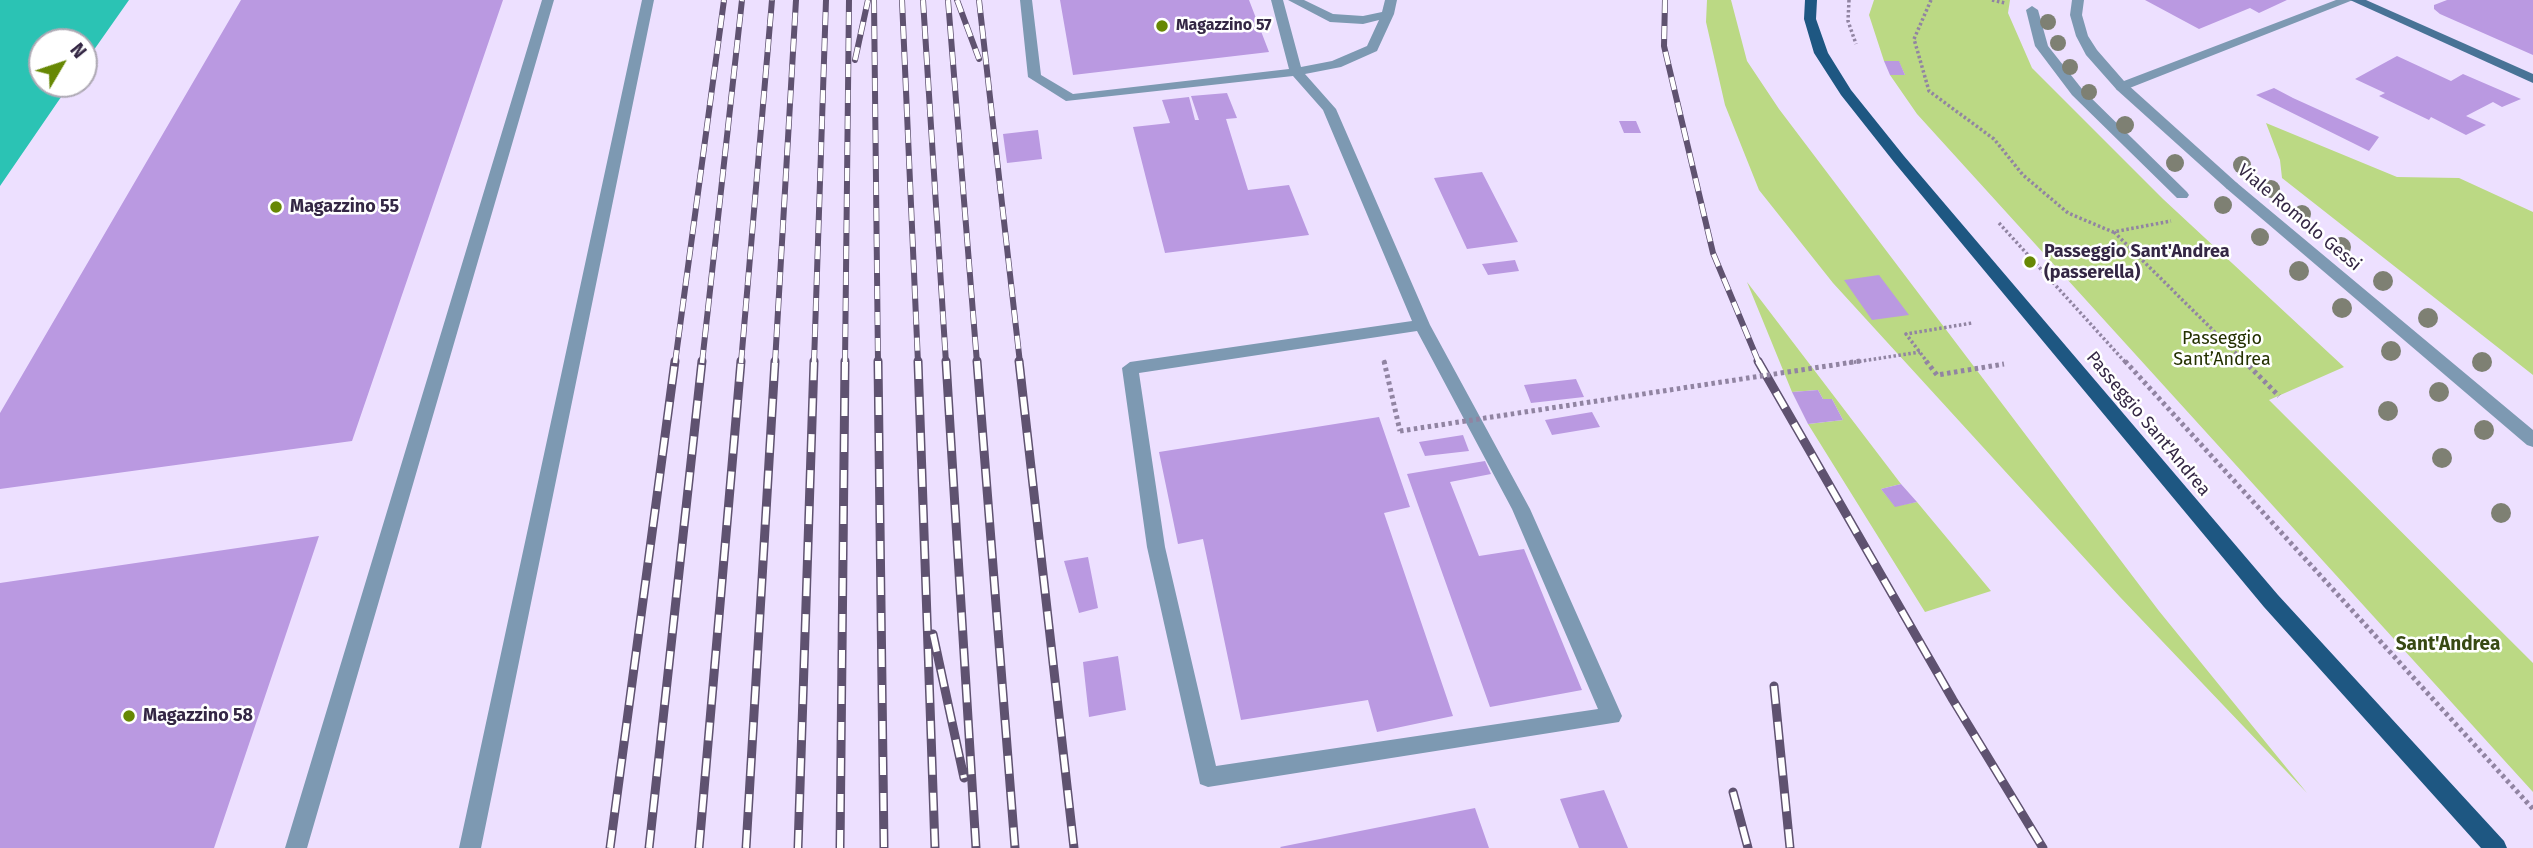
<!DOCTYPE html>
<html>
<head>
<meta charset="utf-8">
<style>
	body { margin:0 }
	#map { position:relative; width:2533px; height:848px; overflow:hidden; background:#ede0ff; font-family:"Fira Sans",sans-serif }
	canvas { display:block }
	.north { position:absolute; left:28px; top:28px; width:70px; height:70px; box-sizing:border-box; background:#fff; border:2px solid #aea9b4; border-radius:50%; rotate:51deg; font-size:19px; font-weight:700; line-height:28px; text-align:center; color:#342744 }
	.north::after { content:''; display:block; margin:auto; width:24px; height:32px; background:#678804; clip-path:polygon(50% 0,100% 100%,50% 72%,0 100%) }
</style>
</head>
<body>
<div id="map">
<canvas width="2533" height="848"></canvas>
<div class="north">N</div>
</div>
<script>
const ctx = document.querySelector('canvas').getContext('2d');
ctx.lineJoin = 'round';
function paint(path, color) {
  ctx.fillStyle = color;
  ctx.fill(path, 'evenodd');
}
function poly(rows) {
  const path = new Path2D();
  for (const r of rows) {
    path.moveTo(r[0], r[1]);
    for (let i = 2; i < r.length; i += 2) path.lineTo(r[i], r[i + 1]);
  }
  return path;
}
function strokePath(path, color, width, dash) {
  ctx.strokeStyle = color;
  ctx.lineWidth = width;
  ctx.lineCap = dash ? 'butt' : 'round';
  ctx.setLineDash(dash || []);
  ctx.stroke(path);
}
function write(font, color, halo, rows, align = 'center') {
  ctx.font = font + ' "Fira Sans",sans-serif';
  ctx.lineWidth = 5;
  ctx.setLineDash([]);
  ctx.textBaseline = 'middle';
  ctx.strokeStyle = halo;
  ctx.fillStyle = color;
  for (const [text, x, y, turn = 0] of rows) {
    ctx.save();
    ctx.translate(x, y);
    ctx.rotate((+turn || 0) * Math.PI / 180);
    ctx.textAlign = isNaN(turn) ? turn : align;
    if (halo) ctx.strokeText(text, 0, 0);
    ctx.fillText(text, 0, 0);
    ctx.restore();
  }
}
const green = poly([
	[1707,0,1731,0,1747,61,1779,109,2159,611,2307,793,2120,597,1833,283,1759,190,1725,105,1706,22],
	[1874,0,2010,0,2008,13,2032,68,2163,199,2344,367,2269,400,2533,663,2533,792,1917,114,1890,75,1905,75,1899,62,1884,61,1869,15],
	[2266,123,2397,177,2459,178,2533,212,2533,375,2282,178,2280,160],
	[1747,282,1901,484,1881,489,1895,506,1917,502,1991,591,1925,612,1808,424,1843,420,1832,399,1823,399,1818,390,1792,392]
]);
const water = poly([
	[0,0,129,0,84,64,84,42,42,42,42,84,70,84,0,186]
]);
const building = poly([
	[241,0,503,0,352,441,0,489,0,413],
	[1060,0,1249,0,1269,52,1073,75],
	[2145,0,2287,0,2259,13,2250,8,2199,29],
	[2447,0,2533,0,2533,55,2440,14,2434,9,2434,5],
	[2397,56,2451,81,2463,74,2521,99,2502,107,2493,102,2466,116,2486,125,2466,135,2431,117,2429,120,2379,96,2385,93,2355,79],
	[1884,61,1899,61,1905,75,1890,75],
	[2274,88,2293,98,2379,137,2369,151,2256,95],
	[1227,93,1237,118,1226,119,1248,190,1289,185,1309,235,1165,253,1133,127,1170,123,1162,100,1189,97,1195,120,1199,120,1191,96],
	[1619,121,1636,121,1641,133,1624,133],
	[1038,130,1042,159,1007,163,1003,134],
	[1482,172,1518,242,1467,249,1434,178],
	[1515,260,1519,271,1488,275,1482,264],
	[1879,275,1909,315,1872,320,1844,280],
	[1576,379,1584,397,1531,403,1524,385],
	[1818,390,1823,399,1832,399,1843,420,1808,424,1792,392],
	[1592,412,1600,427,1552,435,1545,420],
	[1379,417,1410,507,1384,513,1453,716,1377,732,1368,700,1241,720,1203,539,1178,544,1159,452],
	[1463,435,1469,451,1425,456,1419,442],
	[1485,461,1491,474,1450,482,1479,556,1524,549,1582,690,1490,707,1407,474],
	[1901,484,1917,502,1895,507,1881,489],
	[319,536,214,848,0,848,0,583],
	[1088,557,1098,608,1079,613,1064,561],
	[1118,656,1126,710,1089,717,1083,662],
	[1604,790,1628,848,1579,848,1560,799],
	[1475,808,1489,848,1281,848,1280,847]
]);
const pathFar1 = poly([
	[1849,0,1848,21,1856,44],
	[1931,0,1914,39,1929,91,1994,139,2023,175,2068,213,2113,232,2171,221],
	[1992,0,2005,3],
	[1999,223,2126,363],
	[2114,232,2246,363],
	[1384,360,1385,363],
	[1928,363,1906,334,1972,323]
]);
const path = poly([
	[1384,361,1400,431],
	[1926,361,1937,375,2004,364],
	[2125,361,2533,809],
	[2244,361,2279,396]
]);
const service = poly([
	[2122,83,2127,84,2237,183,2239,186,2237,189,2227,189,2117,90,2115,87,2122,83]
]);
const pedestrian = poly([
	[2032,6,2038,10,2048,46,2082,89,2187,192,2189,195,2187,198,2177,198,2072,95,2035,46,2026,10,2032,6],
	[2232,181,2237,183,2533,430,2533,447,2527,445,2227,189,2225,186,2227,183,2232,181]
]);
const minor = poly([
	[542,0,554,0,307,848,285,848,542,0],
	[642,0,654,0,481,848,459,848,642,0],
	[1020,0,1032,0,1041,75,1073,94,1289,69,1271,0,1283,0,1301,67,1332,61,1367,46,1379,20,1363,24,1330,22,1288,0,1304,0,1333,14,1363,16,1382,12,1385,0,1397,0,1394,14,1377,51,1341,67,1305,74,1336,109,1430,325,1530,509,1622,716,1619,722,1208,787,1200,784,1147,547,1122,368,1130,362,1412,321,1323,110,1293,76,1066,101,1028,77,1020,0],
	[1417,331,1512,509,1598,709,1216,766,1165,547,1139,373,1417,331],
	[2072,0,2084,0,2082,15,2088,36,2097,50,2124,81,2336,0,2353,0,2122,91,2117,90,2086,55,2076,36,2070,15,2072,0]
]);
const secondary = poly([
	[2350,0,2366,0,2533,74,2533,83,2350,0]
]);
const primary = poly([
	[1805,0,1817,0,1816,19,1828,53,1851,90,1904,156,2278,595,2504,841,2507,848,2481,848,2264,607,1894,162,1841,95,1814,53,1804,19,1805,0]
]);
const railFar1 = poly([
	[874,0,878,363],
	[902,0,918,363],
	[923,0,946,363],
	[948,0,977,363],
	[957,0,979,59],
	[979,0,1020,363],
	[1665,0,1664,46,1713,253,1759,363],
	[855,60,868,0],
	[675,363,724,0],
	[702,363,742,0],
	[741,363,772,0],
	[775,363,796,0],
	[814,363,826,0],
	[845,363,849,0]
]);
const rail = poly([
	[878,361,884,848],
	[918,361,935,848],
	[946,361,976,848],
	[977,361,1015,848],
	[1019,361,1074,848],
	[1758,361,1953,700,2043,848],
	[933,634,964,778],
	[1774,686,1790,848],
	[1733,792,1748,848],
	[610,848,675,361],
	[649,848,702,361],
	[699,848,741,361],
	[746,848,775,361],
	[798,848,814,361],
	[840,848,845,361]
]);
const pathBridgeFar1 = poly([
	[1849,363,1920,352]
]);
const pathBridge = poly([
	[1400,431,1860,361]
]);
const trees = [
	[2048,22,8],
	[2058,43,8],
	[2070,67,8],
	[2089,92,8],
	[2125,125,9],
	[2175,163,9],
	[2242,165,9],
	[2271,189,9],
	[2223,205,9],
	[2302,214,9],
	[2260,237,9],
	[2341,247,10],
	[2299,271,10],
	[2383,281,10],
	[2342,308,10],
	[2428,318,10],
	[2391,351,10],
	[2482,362,10],
	[2439,392,10],
	[2388,411,10],
	[2484,430,10],
	[2442,458,10],
	[2501,513,10]
];
const markers = [
	[1162,26,7,"#678804"],
	[276,207,7,"#678804"],
	[2030,262,7,"#678804"],
	[129,716,7,"#678804"]
];
const farPoinames = [
	["Magazzino 57",1176,26]
];
const poiNames = [
	["Magazzino 55",290,207],
	["Passeggio Sant'Andrea",2044,252],
	["(passerella)",2044,273],
	["Magazzino 58",143,716]
];
const streetNames = [
	["Viale Romolo Gessi",2299,218,40],
	["Passeggio Sant'Andrea",2148,424,50]
];
const parkNames = [
	["Passeggio",2222,339],
	["Sant’Andrea",2222,360]
];
const neighbourhoodNames = [
	["Sant'Andrea",2448,645]
];
paint(green, '#bbd984');
paint(water, '#2bc3b4');
paint(building, '#ba99e1');
strokePath(pathFar1, '#9184a2', 3.5, [2.5, 2.5]);
strokePath(path, '#9184a2', 5, [3.5, 3.5]);
paint(service, '#7d99b2');
paint(pedestrian, '#7d99b2');
paint(minor, '#7d99b2');
paint(secondary, '#487396');
paint(primary, '#1e5782');
strokePath(railFar1, '#5f5270', 6);
strokePath(rail, '#5f5270', 9);
strokePath(railFar1, '#fff', 4.5, [13]);
strokePath(rail, '#fff', 6, [18]);
strokePath(pathBridgeFar1, '#9184a2', 3.5, [2.5, 2.5]);
strokePath(pathBridge, '#9184a2', 5, [3.5, 3.5]);
ctx.fillStyle = '#7e8073';
for (const [x, y, r] of trees) {
  ctx.beginPath();
  ctx.arc(x, y, r, 0, 2 * Math.PI);
  ctx.fill();
}
for (const [x, y, r, color] of markers) {
  const dot = new Path2D();
  dot.arc(x, y, r, 0, 2 * Math.PI);
  ctx.fillStyle = color;
  ctx.fill(dot);
  strokePath(dot, '#fff', 2.5);
}
write('bold 16px', '#342744', '#fff', farPoinames, 'left');
write('bold 18px', '#342744', '#fff', poiNames, 'left');
write('18px', '#342744', '#fff', streetNames);
write('18px', '#243100', '#fff', parkNames);
write('bold 19px', '#384913', '#fff', neighbourhoodNames);
</script>
</body>
</html>
